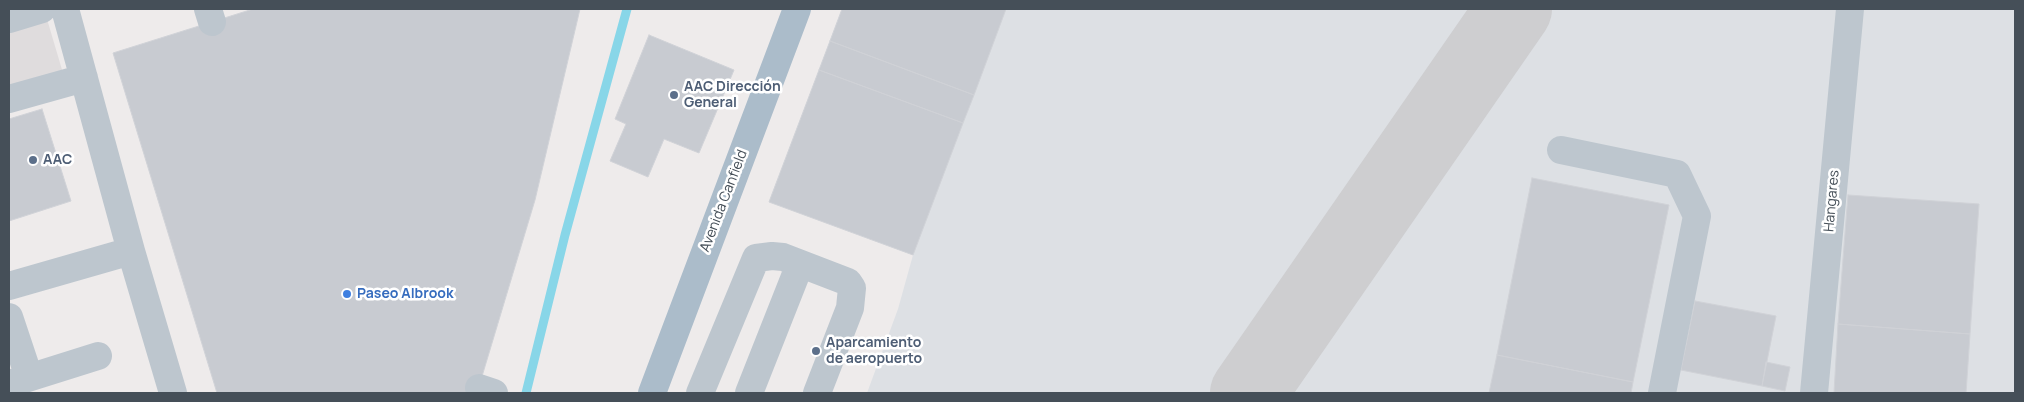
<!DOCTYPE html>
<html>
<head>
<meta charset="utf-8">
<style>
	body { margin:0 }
	#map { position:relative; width:2024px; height:402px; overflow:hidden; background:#eeebeb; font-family:Manrope,sans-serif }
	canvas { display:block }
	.frame { position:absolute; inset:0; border:10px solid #454f58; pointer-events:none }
</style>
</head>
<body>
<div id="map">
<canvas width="2024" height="402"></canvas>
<div class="frame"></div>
</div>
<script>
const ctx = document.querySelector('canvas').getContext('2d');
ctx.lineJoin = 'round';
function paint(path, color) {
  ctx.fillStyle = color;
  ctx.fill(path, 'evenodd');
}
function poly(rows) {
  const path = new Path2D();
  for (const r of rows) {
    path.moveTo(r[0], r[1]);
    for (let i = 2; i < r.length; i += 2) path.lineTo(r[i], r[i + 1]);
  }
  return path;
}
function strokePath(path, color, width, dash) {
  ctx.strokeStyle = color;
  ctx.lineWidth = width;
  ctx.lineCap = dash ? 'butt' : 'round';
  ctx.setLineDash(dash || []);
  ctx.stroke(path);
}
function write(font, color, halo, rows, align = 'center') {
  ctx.font = font + ' Manrope,sans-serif';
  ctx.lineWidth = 5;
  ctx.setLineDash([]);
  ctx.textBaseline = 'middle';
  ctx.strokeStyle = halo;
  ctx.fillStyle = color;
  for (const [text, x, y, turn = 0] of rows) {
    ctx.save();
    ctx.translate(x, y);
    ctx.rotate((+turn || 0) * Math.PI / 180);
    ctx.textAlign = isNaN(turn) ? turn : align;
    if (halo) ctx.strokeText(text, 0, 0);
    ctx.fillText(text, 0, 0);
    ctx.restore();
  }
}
const education = poly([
	[9,9,44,9,68,90,9,107]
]);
const airport = poly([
	[842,9,2015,9,2015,393,867,393,898,309,913,255,769,202]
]);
const stream = poly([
	[526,393,565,235,627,9]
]);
const taxiway = poly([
	[1248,393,1514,9]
]);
const building = poly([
	[253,9,580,9,535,200,477,393,217,393,113,53,253,9],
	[842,9,1006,9,974,95,830,41,842,9],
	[649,35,734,70,699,153,664,139,648,177,610,161,626,124,615,119,649,35],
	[830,41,974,95,963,123,819,70,830,41],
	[819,70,963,123,913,255,769,202,819,70],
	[42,109,71,201,9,221,9,119,42,109],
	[1532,178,1669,205,1633,382,1497,355,1532,178],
	[1848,195,1979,204,1970,334,1838,324,1848,195],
	[1695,301,1776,316,1762,386,1681,370,1695,301],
	[1838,324,1970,334,1966,393,1834,393,1838,324],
	[1497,355,1633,382,1631,393,1489,393,1497,355],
	[1766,362,1790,367,1785,391,1762,386,1766,362]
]);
const minor = poly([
	[208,9,212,22],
	[9,19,42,9],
	[9,99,84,78],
	[1561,150,1677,174,1697,216,1662,393],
	[131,251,173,393],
	[9,286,131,251,65,9],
	[9,317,29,377],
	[9,384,98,356],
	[479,388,494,393],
	[700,393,756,258,772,256,783,257,848,282,852,288,850,308,817,393],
	[749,393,800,264],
	[1814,393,1850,9]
]);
const major = poly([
	[652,393,797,9]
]);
const markers = [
	[674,95,5,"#5c6f8a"],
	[33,160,5,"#5c6f8a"],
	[347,294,5,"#3f7fe0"],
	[816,351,5,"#5c6f8a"]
];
const serviceNames = [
	["AAC Dirección",684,87],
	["General",684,103],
	["AAC",43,160],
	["Aparcamiento",826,343],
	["de aeropuerto",826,359]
];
const streetNames = [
	["Avenida Canfield",724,201,-69],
	["Hangares",1832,201,-85]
];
const shopNames = [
	["Paseo Albrook",357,294]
];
paint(education, '#dfdcdd');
paint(airport, '#dde0e4');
strokePath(stream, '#88d6e8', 9);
strokePath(taxiway, '#ceced0', 76);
paint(building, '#c8cbd1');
strokePath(building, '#d0d2d7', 1);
strokePath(minor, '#bdc6ce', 28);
strokePath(major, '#abbcca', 28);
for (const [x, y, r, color] of markers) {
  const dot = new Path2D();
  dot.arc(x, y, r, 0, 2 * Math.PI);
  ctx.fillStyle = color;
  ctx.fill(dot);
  strokePath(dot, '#fff', 2);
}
write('bold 14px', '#4e5e75', '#fff', serviceNames, 'left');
write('14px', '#454f58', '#fff', streetNames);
write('bold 14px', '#366cbe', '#fff', shopNames, 'left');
</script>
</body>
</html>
